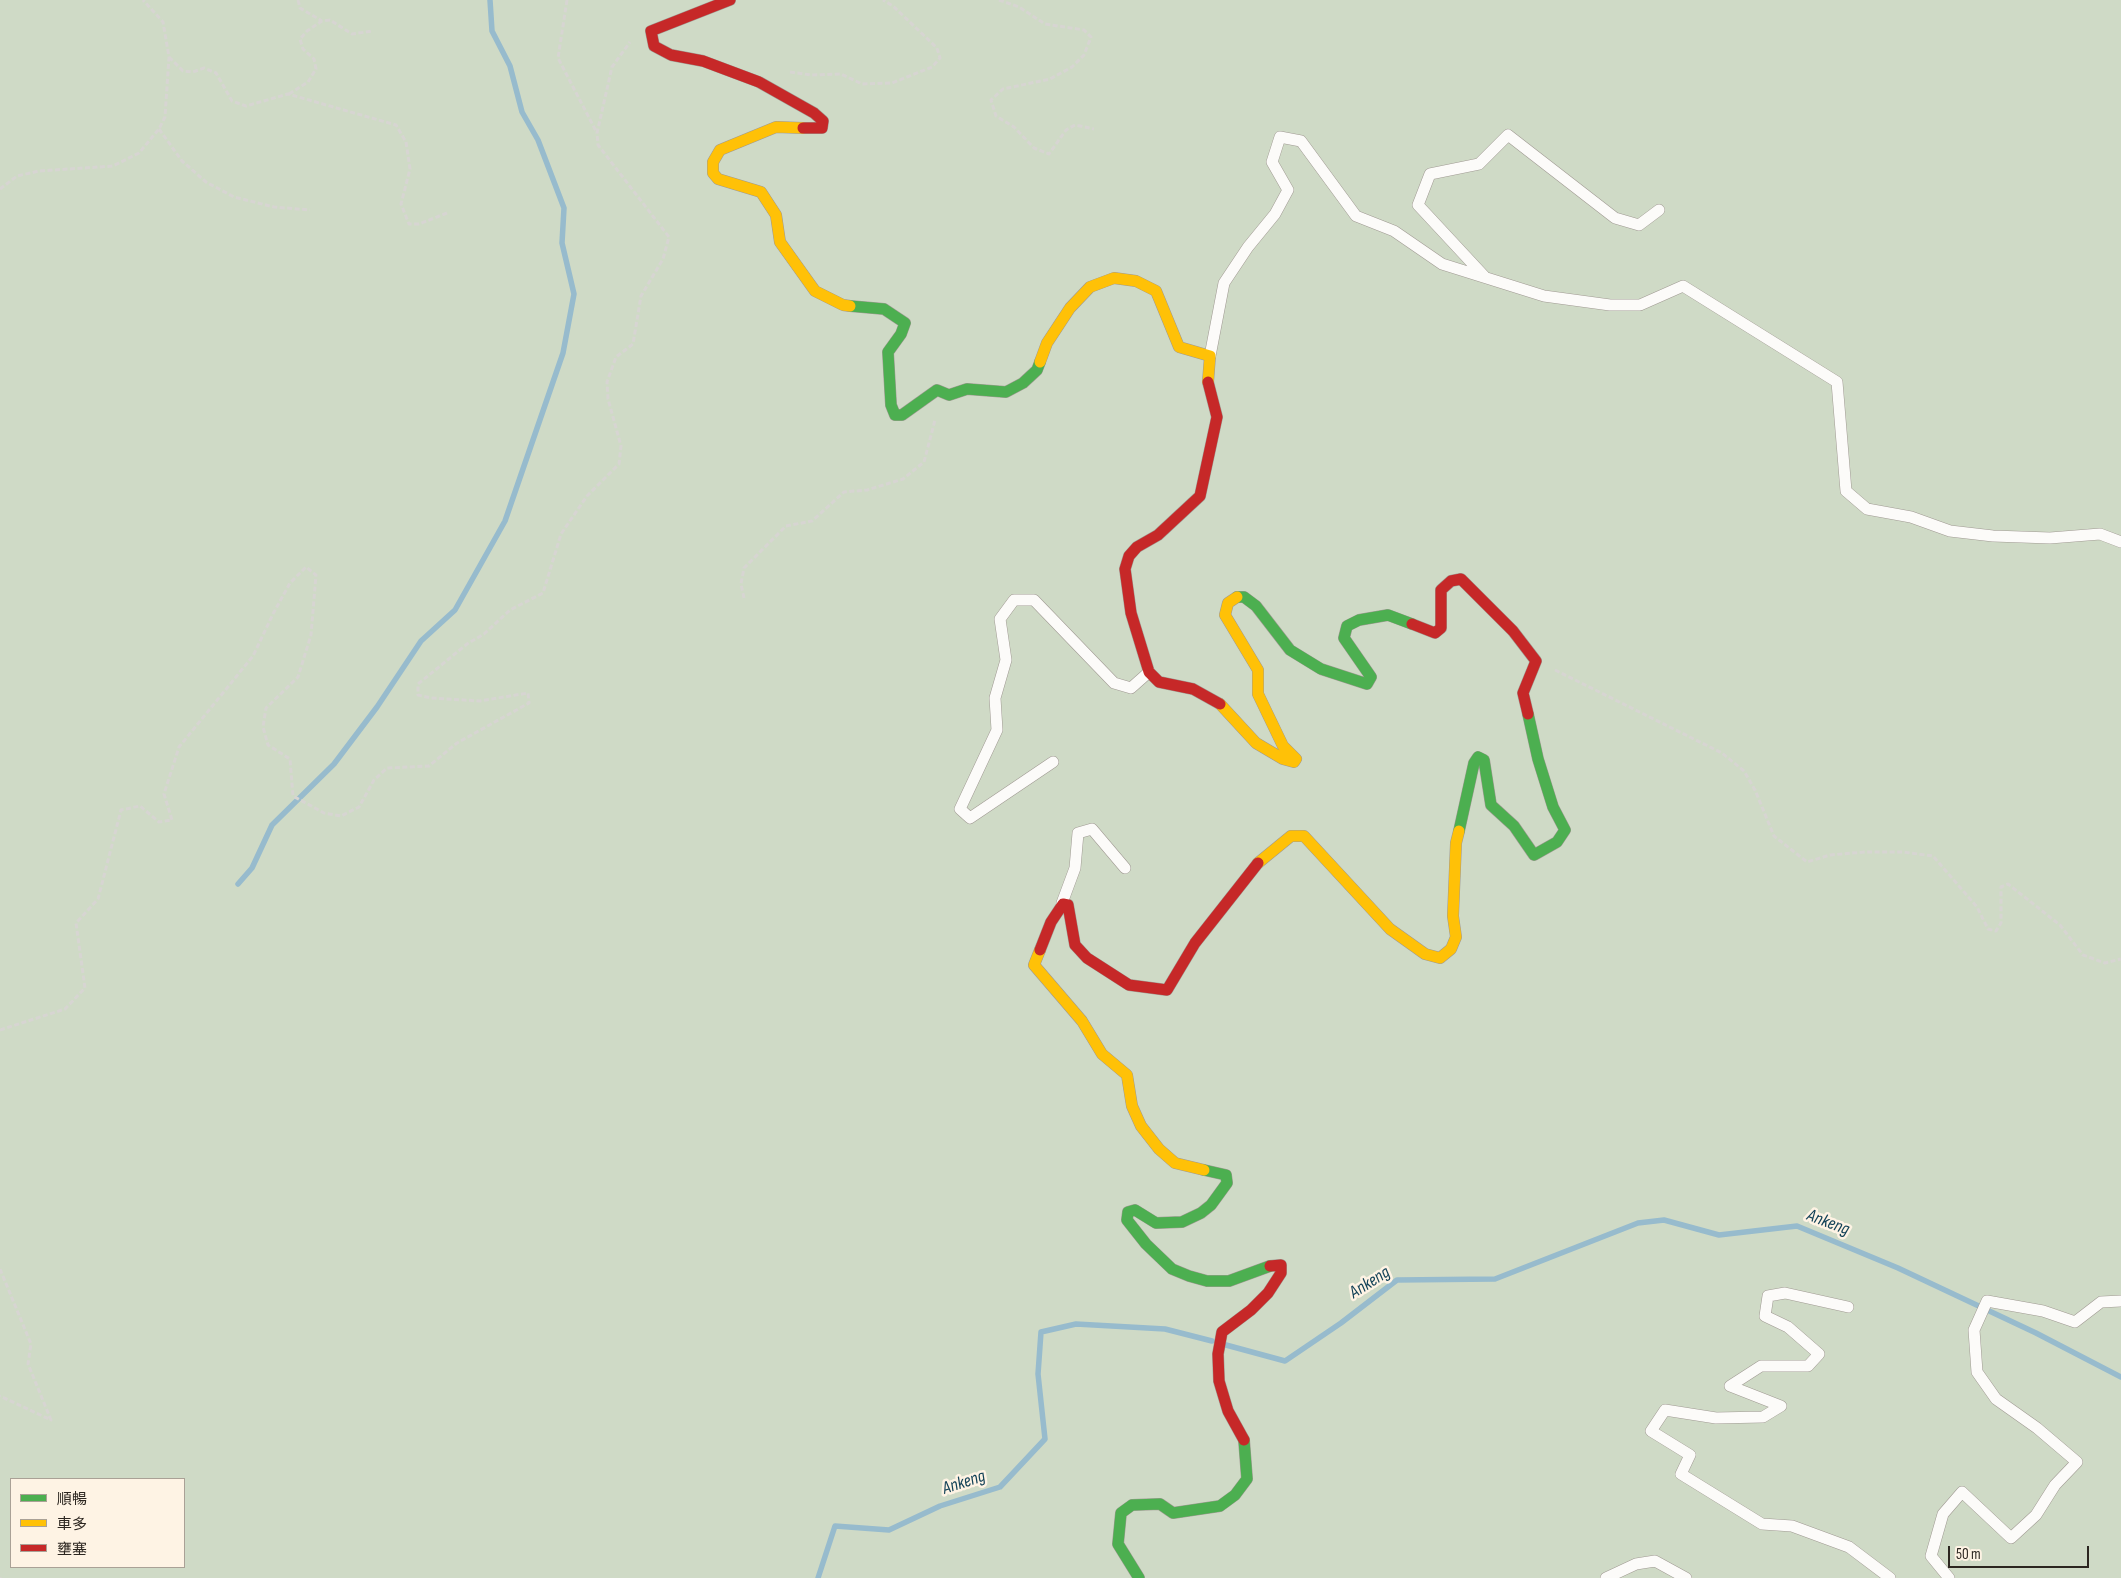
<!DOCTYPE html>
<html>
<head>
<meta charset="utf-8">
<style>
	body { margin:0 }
	#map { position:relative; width:2121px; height:1578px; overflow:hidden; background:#ece4da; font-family:"Sofia Sans Condensed","Noto Sans TC",sans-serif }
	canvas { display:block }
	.legend { position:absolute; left:10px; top:1478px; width:175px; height:90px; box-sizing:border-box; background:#fef3e4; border:1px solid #aaa196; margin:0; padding:6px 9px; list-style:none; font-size:15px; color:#2c2620 }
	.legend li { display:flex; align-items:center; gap:10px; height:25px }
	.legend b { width:25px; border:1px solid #aaa196 }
	.scale { position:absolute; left:1948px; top:1546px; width:141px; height:22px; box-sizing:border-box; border:2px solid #2c2620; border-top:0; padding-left:6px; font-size:15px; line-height:18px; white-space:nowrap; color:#2c2620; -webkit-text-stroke:4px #fef3e4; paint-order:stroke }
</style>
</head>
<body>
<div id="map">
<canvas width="2121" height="1578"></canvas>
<ul class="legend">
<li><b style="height:6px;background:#4caf50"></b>順暢</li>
<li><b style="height:6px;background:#ffc107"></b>車多</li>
<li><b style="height:6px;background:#c62828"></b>壅塞</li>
</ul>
<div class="scale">50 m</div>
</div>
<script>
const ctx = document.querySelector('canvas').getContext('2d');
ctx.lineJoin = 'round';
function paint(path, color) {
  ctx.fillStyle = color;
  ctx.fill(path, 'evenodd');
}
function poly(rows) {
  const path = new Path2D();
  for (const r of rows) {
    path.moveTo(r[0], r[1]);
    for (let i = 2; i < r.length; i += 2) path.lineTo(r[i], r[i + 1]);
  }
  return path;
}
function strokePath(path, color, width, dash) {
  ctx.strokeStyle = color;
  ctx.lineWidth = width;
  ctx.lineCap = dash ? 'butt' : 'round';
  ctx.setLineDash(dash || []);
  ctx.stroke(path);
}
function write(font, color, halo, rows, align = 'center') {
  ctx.font = font + ' "Sofia Sans Condensed",sans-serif';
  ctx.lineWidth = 5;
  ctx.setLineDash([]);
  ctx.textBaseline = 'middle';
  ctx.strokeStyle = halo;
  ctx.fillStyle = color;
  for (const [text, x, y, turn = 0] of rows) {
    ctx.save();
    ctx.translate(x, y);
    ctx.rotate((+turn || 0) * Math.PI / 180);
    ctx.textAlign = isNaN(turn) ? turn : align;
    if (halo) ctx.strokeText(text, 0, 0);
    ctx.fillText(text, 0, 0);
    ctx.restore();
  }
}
const green = poly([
	[0,0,2121,0,2121,1578,0,1578],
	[11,1479,184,1479,184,1567,11,1567]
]);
const stream = poly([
	[238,884,252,868,272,825,334,764,377,707,421,641,455,610,505,521,563,353,574,294,562,243,564,208,538,140,522,112,510,66,492,31,490,0],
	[1226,1345,1285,1361,1341,1323,1397,1280,1495,1279,1638,1223,1664,1220,1719,1235,1797,1226,1898,1268,2036,1333,2121,1377],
	[818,1578,835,1526,889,1530,940,1506,1000,1487,1045,1439,1038,1374,1041,1332,1076,1324,1165,1329,1212,1341]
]);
const path = poly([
	[298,0,300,8,322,21],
	[567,0,558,58,597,133],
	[999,0,1019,7,1045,24,1084,30,1091,37,1084,55,1072,67,1050,79,1003,89,991,100,996,116,1014,127,1034,148,1049,154,1066,130,1075,125,1094,129],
	[169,57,183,71,193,72,204,68,216,73,232,101,246,106,288,94,396,125,406,142,410,169,401,204,409,224,419,224,447,213],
	[790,72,811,75,841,74,862,84,892,83,932,67,940,58,937,48,893,6,883,0],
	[289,94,308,82,316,69,314,59,303,49,300,39,307,31,322,21,330,20,352,34,373,31],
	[159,129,182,161,206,182,234,197,274,207,310,210],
	[0,189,17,176,39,171,113,166,139,153,159,129,165,117,169,57,163,22,143,0],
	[744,598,741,584,744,568,786,526,812,521,844,492,867,490,903,479,924,462,935,420],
	[1555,670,1722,753,1744,771,1755,790,1774,836,1807,862,1830,855,1865,852,1903,852,1933,856,1977,907,1988,929,1996,931,2001,923,2001,887,2008,884,2060,925,2083,955,2105,963,2121,959],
	[0,1030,65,1009,85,988,76,923,98,899,121,810,140,806,159,822,172,820,164,794,179,747,253,656,274,612,290,583,306,567,316,575,311,635,298,677,266,708,263,727,268,745,290,759,293,796,324,813,341,816,359,807,374,780,387,768,429,766,457,743,529,703,528,693,480,701,431,698,418,695,418,684,467,644,484,634,510,610,543,593,561,534,587,496,619,464,621,446,608,399,607,382,616,357,633,344,641,296,663,259,669,237,598,145,597,133,612,67,630,42],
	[0,1269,31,1344,28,1364,51,1420,0,1396],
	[0,1577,0,1578]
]);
const lane = poly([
	[1484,276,1418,205,1430,174,1479,164,1508,135,1615,218,1639,225,1659,210],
	[1210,356,1224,283,1248,247,1275,214,1288,190,1272,162,1280,137,1301,141,1356,216,1394,231,1442,264,1544,296,1610,305,1640,305,1683,286,1837,382,1846,491,1867,509,1911,517,1950,531,1993,536,2050,538,2100,534,2121,542],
	[1053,762,970,818,960,809,997,730,995,698,1006,660,1000,619,1014,600,1034,600,1114,683,1131,688,1149,672],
	[1062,903,1075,868,1078,833,1092,829,1125,868],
	[1848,1307,1785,1293,1768,1296,1765,1316,1788,1327,1819,1354,1808,1366,1761,1366,1730,1386,1781,1406,1763,1417,1716,1418,1665,1410,1651,1431,1690,1455,1681,1474,1762,1524,1792,1526,1849,1547,1890,1578],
	[1606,1578,1636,1564,1655,1561,1686,1578],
	[1949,1578,1931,1556,1943,1514,1962,1492,2011,1538,2036,1515,2055,1485,2077,1462,2037,1428,1996,1399,1977,1372,1974,1330,1987,1301,2043,1311,2075,1322,2101,1302,2121,1301]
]);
const fast = poly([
	[850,306,884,309,905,323,901,334,888,352,891,405,895,415,902,415,937,390,949,395,967,389,1006,392,1023,383,1037,370,1040,362],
	[1237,597,1244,597,1256,606,1290,650,1321,669,1367,684,1371,677,1344,638,1347,626,1359,620,1388,615,1412,624],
	[1459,831,1474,763,1478,757,1484,760,1491,805,1514,826,1534,855,1557,842,1565,830,1553,807,1538,759,1528,714],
	[1204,1170,1226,1175,1227,1183,1211,1205,1201,1213,1182,1222,1156,1223,1135,1210,1128,1212,1127,1220,1146,1244,1172,1269,1189,1276,1207,1281,1229,1281,1270,1266],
	[1139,1578,1118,1544,1121,1513,1132,1505,1160,1504,1173,1513,1220,1506,1235,1495,1247,1479,1244,1440]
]);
const slow = poly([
	[803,128,776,127,720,150,713,162,713,173,718,179,761,192,776,215,780,242,815,291,843,305,850,306],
	[1040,362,1047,343,1070,308,1090,287,1114,278,1136,281,1156,291,1179,347,1210,356,1208,382],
	[1220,704,1256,743,1283,759,1294,762,1296,759,1283,746,1258,694,1258,670,1225,615,1228,603,1237,597],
	[1258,863,1291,836,1304,836,1390,929,1425,954,1440,958,1451,949,1456,937,1453,916,1456,843,1459,831],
	[1040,950,1034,965,1082,1021,1102,1054,1127,1075,1132,1106,1141,1126,1159,1149,1175,1163,1204,1170]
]);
const jam = poly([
	[730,0,651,31,654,46,671,55,703,61,759,82,814,113,823,121,822,128,803,128],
	[1208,382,1217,417,1200,496,1158,535,1137,547,1129,556,1125,569,1131,613,1149,672,1159,682,1193,689,1220,704],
	[1412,624,1435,633,1441,628,1441,590,1451,581,1461,579,1513,631,1536,661,1523,693,1528,714],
	[1040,950,1051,922,1063,904,1068,905,1075,945,1087,958,1129,985,1167,990,1195,943,1258,863],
	[1244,1440,1228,1411,1219,1381,1218,1354,1222,1332,1251,1310,1268,1293,1281,1273,1281,1265,1270,1266]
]);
const waterNames = [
	["Ankeng",1828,1223,21],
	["Ankeng",1370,1283,-32],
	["Ankeng",964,1483,-18]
];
paint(green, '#cfdac6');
strokePath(stream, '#97bbcd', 5.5);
strokePath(lane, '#a09a93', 12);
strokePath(fast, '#a09a93', 12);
strokePath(slow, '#a09a93', 12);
strokePath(jam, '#a09a93', 12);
strokePath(path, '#d7d5d2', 3, [5, 2.5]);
strokePath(lane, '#fcfbf9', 11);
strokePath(fast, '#4caf50', 11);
strokePath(slow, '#ffc107', 11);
strokePath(jam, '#c62828', 11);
write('italic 18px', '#124157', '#fef3e4', waterNames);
</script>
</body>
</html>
